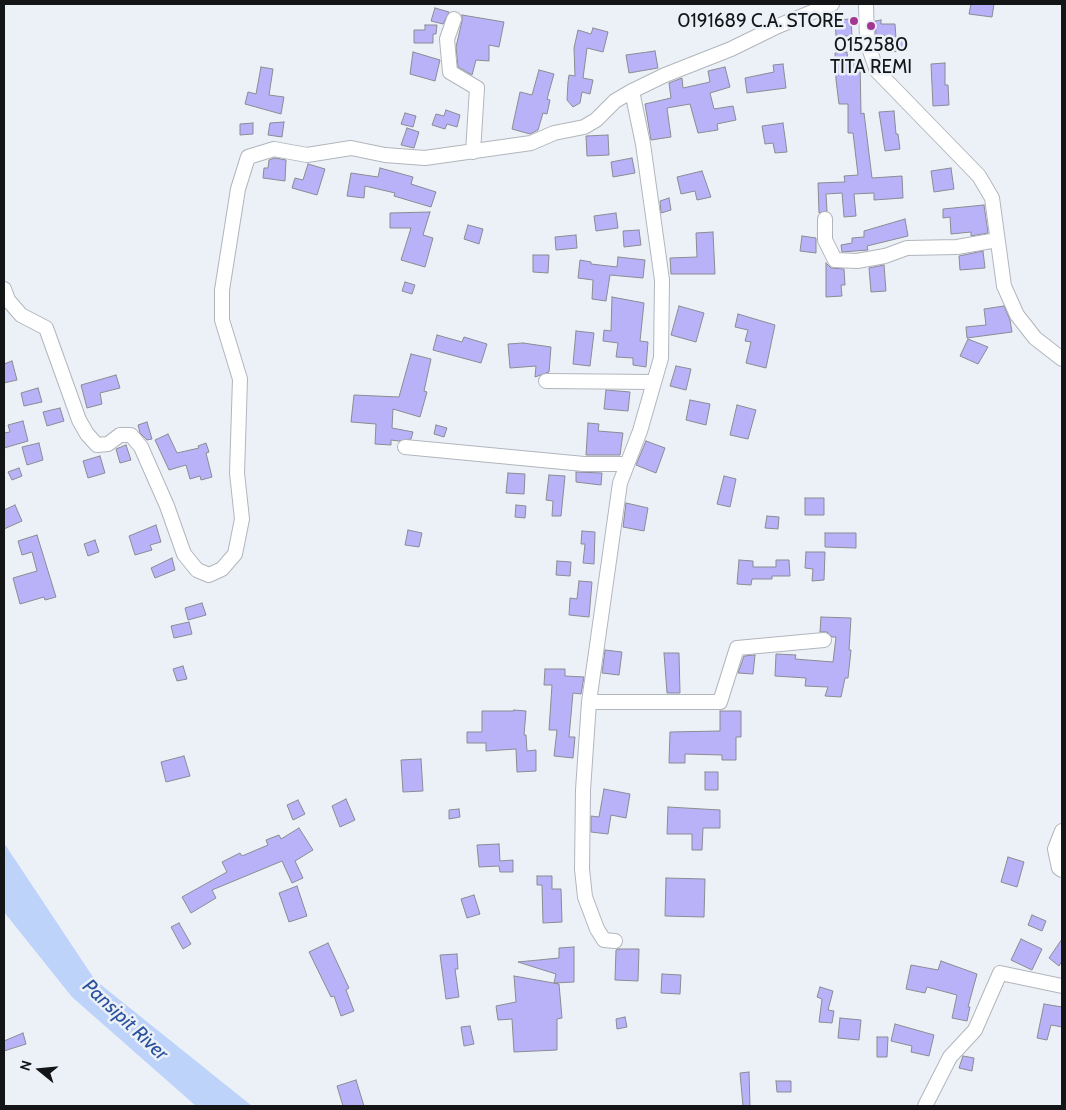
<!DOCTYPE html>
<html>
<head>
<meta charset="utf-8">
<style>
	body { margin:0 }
	#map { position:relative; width:1066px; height:1110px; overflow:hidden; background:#ecf1f8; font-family:Cabin,sans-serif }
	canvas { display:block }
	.frame { position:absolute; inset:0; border:5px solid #131517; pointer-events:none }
	.north { position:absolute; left:15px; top:1045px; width:50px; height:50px; -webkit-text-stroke:4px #ecf1f8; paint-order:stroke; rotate:287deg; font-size:14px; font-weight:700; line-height:20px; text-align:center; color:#131517 }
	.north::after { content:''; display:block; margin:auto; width:18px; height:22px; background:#131517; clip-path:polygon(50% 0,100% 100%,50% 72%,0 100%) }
</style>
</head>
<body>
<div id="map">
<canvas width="1066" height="1110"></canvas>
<div class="frame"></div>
<div class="north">N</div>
</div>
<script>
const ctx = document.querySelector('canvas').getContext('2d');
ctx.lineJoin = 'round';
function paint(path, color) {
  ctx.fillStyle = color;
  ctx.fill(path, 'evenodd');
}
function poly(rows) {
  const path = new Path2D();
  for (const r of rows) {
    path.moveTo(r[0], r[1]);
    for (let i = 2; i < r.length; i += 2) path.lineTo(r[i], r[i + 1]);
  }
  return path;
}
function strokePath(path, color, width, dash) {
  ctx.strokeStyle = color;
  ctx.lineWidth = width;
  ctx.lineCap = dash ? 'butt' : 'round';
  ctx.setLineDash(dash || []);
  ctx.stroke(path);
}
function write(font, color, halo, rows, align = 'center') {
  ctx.font = font + ' Cabin,sans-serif';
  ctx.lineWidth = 5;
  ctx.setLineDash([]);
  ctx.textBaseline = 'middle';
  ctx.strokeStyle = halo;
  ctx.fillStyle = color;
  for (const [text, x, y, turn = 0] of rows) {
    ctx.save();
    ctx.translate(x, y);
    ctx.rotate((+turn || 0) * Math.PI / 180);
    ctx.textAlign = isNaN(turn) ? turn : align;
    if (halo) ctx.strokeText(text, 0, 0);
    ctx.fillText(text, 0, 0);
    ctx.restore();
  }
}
const water = poly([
	[4,843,95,980,252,1106,196,1106,72,997,4,912]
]);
const building = poly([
	[971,4,994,4,992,17,969,14,971,4],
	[435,8,449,12,443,24,431,21,435,8],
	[462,15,504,22,499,47,489,45,489,61,476,60,472,75,458,67,456,47,462,21,462,15],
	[851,19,852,36,836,36,835,20,851,19],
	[881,20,881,24,895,24,896,38,906,37,906,51,887,52,886,37,884,35,876,36,875,21,881,20],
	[425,25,437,25,436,34,433,34,433,43,414,43,414,30,425,30,425,25],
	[593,28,608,32,603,52,587,48,583,78,593,80,590,94,582,92,580,103,573,107,567,100,568,82,569,75,575,76,574,48,578,30,591,34,593,28],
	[655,51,658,68,629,73,626,55,655,51],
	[413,52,440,60,435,81,410,74,413,52],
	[847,52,848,62,860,61,861,114,864,113,872,178,902,176,903,198,874,200,874,193,854,194,856,216,844,217,842,193,826,194,827,211,819,213,818,183,845,182,844,176,858,175,853,133,848,133,848,104,839,104,836,80,835,53,847,52],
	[945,63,945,85,948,85,949,105,933,106,931,64,945,63],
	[783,64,786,88,747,93,745,78,774,72,773,65,783,64],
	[261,67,273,69,269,95,284,97,281,114,245,104,248,92,256,94,261,67],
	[725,67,730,87,710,93,714,109,733,106,736,120,717,124,718,130,698,133,690,104,667,108,671,137,651,140,645,104,671,98,669,83,682,78,683,88,710,82,708,71,725,67],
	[539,70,554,74,547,99,550,100,547,114,543,113,538,130,530,134,512,129,520,92,532,95,539,70],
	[446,110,460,115,457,127,447,124,445,129,432,125,436,114,444,116,446,110],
	[894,111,896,134,898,134,900,149,885,151,879,112,894,111],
	[405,113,416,116,413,127,401,124,405,113],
	[284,122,282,137,268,135,270,123,284,122],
	[253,123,253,134,240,135,240,124,253,123],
	[783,123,787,152,775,153,773,143,765,144,762,126,783,123],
	[407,128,419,132,414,148,401,145,407,128],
	[608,135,609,155,587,156,586,136,608,135],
	[275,158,286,160,285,181,263,178,264,168,268,168,269,160,275,158],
	[632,158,635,173,613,177,611,162,632,158],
	[308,164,325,169,317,195,292,188,295,178,303,180,308,164],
	[380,168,413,177,411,184,436,192,431,207,394,196,395,193,365,186,364,198,347,196,351,173,378,177,380,168],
	[951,168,954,189,934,192,931,171,951,168],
	[702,171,711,197,697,200,695,191,681,194,677,177,702,171],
	[669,198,671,210,661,213,660,201,669,198],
	[984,205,988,233,971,236,971,232,951,234,950,217,943,218,943,209,984,205],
	[430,212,423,235,433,238,425,267,401,260,411,228,390,228,390,213,430,212],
	[616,213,618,228,596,231,594,216,616,213],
	[905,219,908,236,867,246,868,250,842,252,841,245,852,243,852,238,864,237,864,231,905,219],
	[468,225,483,229,479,244,464,239,468,225],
	[639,230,641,245,624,247,623,231,639,230],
	[713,232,715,274,671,274,670,258,697,257,696,233,713,232],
	[576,235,577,248,556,250,555,237,576,235],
	[802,236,816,238,816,253,800,251,802,236],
	[983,251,985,268,960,270,959,256,983,251],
	[533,255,549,255,548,273,533,272,533,255],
	[618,257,645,260,643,278,610,275,606,301,592,299,593,280,578,278,580,260,591,262,591,264,617,267,618,257],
	[826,263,831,268,844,269,845,285,841,285,842,296,826,297,826,263],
	[884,265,886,291,871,292,869,268,884,265],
	[405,282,415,285,412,294,402,291,405,282],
	[612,297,644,303,640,341,648,342,646,367,633,365,633,358,616,357,618,343,603,341,604,330,611,331,612,297],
	[679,306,704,313,696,342,671,335,679,306],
	[1004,306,1010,320,1012,332,967,338,966,327,986,325,984,309,1004,306],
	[738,314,775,325,766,368,746,363,751,342,745,341,748,330,735,327,738,314],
	[576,331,594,333,590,366,573,364,576,331],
	[437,335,462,342,464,337,487,344,481,363,433,350,437,335],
	[968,339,988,347,978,364,960,356,968,339],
	[523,343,551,347,549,372,535,377,536,366,510,368,508,344,523,343],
	[411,354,431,359,424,391,427,392,420,417,393,409,392,428,413,432,411,439,399,441,391,440,391,445,375,444,376,424,351,422,354,395,399,397,411,354],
	[12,361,17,380,4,383,4,364,12,361],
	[676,366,691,369,686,390,670,386,676,366],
	[116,375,120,388,100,393,102,404,87,408,81,385,116,375],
	[38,388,42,402,24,406,21,393,38,388],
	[606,390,630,392,628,411,604,409,606,390],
	[690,400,710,404,706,425,686,420,690,400],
	[737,405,756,410,748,439,730,435,737,405],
	[60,408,64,421,47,426,43,412,60,408],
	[23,421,28,441,4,448,4,433,10,432,8,425,23,421],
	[147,422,152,439,147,440,140,433,138,425,147,422],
	[588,423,599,424,598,431,623,433,620,455,586,455,588,423],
	[436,425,447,428,444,437,434,434,436,425],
	[168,434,177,453,199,448,198,446,206,443,209,452,206,453,212,477,201,480,200,476,190,479,186,465,169,470,155,440,168,434],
	[646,441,665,448,656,473,636,465,646,441],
	[39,443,43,460,27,465,22,447,39,443],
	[126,445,131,460,120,463,116,449,126,445],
	[100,456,105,473,88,478,83,461,100,456],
	[19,468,22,476,12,480,8,472,19,468],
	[576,472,602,473,601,485,576,482,576,472],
	[508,473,525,474,524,494,506,493,508,473],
	[549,475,565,476,561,516,552,516,553,501,546,500,549,475],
	[724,476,736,479,730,507,717,504,724,476],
	[805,498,824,498,824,515,805,515,805,498],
	[626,503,648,508,644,531,623,527,626,503],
	[15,505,22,521,4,529,4,510,15,505],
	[516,505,526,506,525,518,515,517,516,505],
	[767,516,779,517,778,529,765,528,767,516],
	[156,525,161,542,150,545,152,550,135,555,129,536,156,525],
	[408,530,422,533,419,547,405,545,408,530],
	[582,531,595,532,594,564,583,563,585,544,581,544,582,531],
	[825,533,856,533,856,548,825,547,825,533],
	[37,535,56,597,45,600,44,597,20,604,13,578,37,571,32,552,22,555,18,541,37,535],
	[95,540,99,552,88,556,84,544,95,540],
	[806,552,825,552,824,580,812,581,813,569,805,568,806,552],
	[172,558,175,570,155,578,151,568,172,558],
	[739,560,753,561,753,567,776,567,776,560,789,560,790,576,772,576,772,579,752,579,751,585,737,584,739,560],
	[557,561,571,562,570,576,556,575,557,561],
	[579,581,592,582,589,617,569,615,570,598,577,599,579,581],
	[202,603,206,615,188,620,185,608,202,603],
	[821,617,851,618,849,650,851,650,848,678,845,678,841,697,825,696,828,687,805,686,806,678,775,676,776,654,796,655,795,659,833,662,836,637,832,637,827,632,820,632,821,617],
	[189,622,192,634,174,638,171,626,189,622],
	[605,650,622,652,619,675,602,673,605,650],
	[664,653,679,653,680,693,667,693,664,653],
	[755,655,753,674,738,673,744,656,755,655],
	[183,666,187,679,177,681,173,669,183,666],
	[545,669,565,669,565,676,584,677,581,694,573,693,569,737,575,737,573,758,554,756,557,730,549,730,552,685,544,685,545,669],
	[514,710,526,711,524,735,526,735,527,751,536,750,536,771,517,772,516,749,486,751,486,743,467,743,467,732,482,732,482,711,514,711,514,710],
	[720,711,741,711,741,737,736,737,736,760,722,760,722,755,685,754,685,763,669,763,670,732,720,731,720,711],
	[184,756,190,776,166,782,161,762,184,756],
	[421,759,423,791,403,792,401,760,421,759],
	[705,772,718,772,718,790,705,790,705,772],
	[604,789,630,794,626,818,611,815,608,834,591,832,591,816,599,817,604,789],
	[346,799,355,820,340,827,332,806,346,799],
	[298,800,305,814,293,820,287,805,298,800],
	[668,807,720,810,720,828,703,828,702,850,692,850,692,834,667,834,668,807],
	[459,809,460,817,449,819,449,810,459,809],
	[299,828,313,850,295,861,303,878,292,883,282,861,212,890,216,898,191,913,182,897,227,872,222,862,240,853,242,856,268,845,266,840,279,835,281,839,299,828],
	[499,844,500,861,513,860,513,872,500,872,499,866,479,867,477,845,499,844],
	[1008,857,1024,862,1017,887,1001,882,1008,857],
	[537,876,552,876,552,889,561,889,562,922,543,923,542,885,537,885,537,876],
	[666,878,705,879,704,917,665,916,666,878],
	[297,886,307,916,289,922,279,893,297,886],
	[474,895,480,914,467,918,461,899,474,895],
	[1032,915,1046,921,1042,931,1028,925,1032,915],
	[179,923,191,944,183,949,171,927,179,923],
	[1021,939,1042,949,1032,970,1011,960,1021,939],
	[1062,939,1062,961,1059,966,1049,958,1062,939],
	[328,943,349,988,346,990,354,1011,341,1016,334,996,331,997,309,952,328,943],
	[574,947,574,982,554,983,556,974,518,962,559,958,559,948,574,947],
	[619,949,639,949,638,981,615,980,616,950,619,949],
	[457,954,458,969,455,969,459,997,446,999,440,955,457,954],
	[941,961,977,974,968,1007,970,1007,967,1021,952,1018,957,995,927,987,925,993,906,989,911,965,938,970,941,961],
	[662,974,681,975,680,994,661,993,662,974],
	[514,976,559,984,562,1018,557,1019,557,1050,514,1052,512,1019,498,1020,496,1006,516,1002,514,976],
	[820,987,833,991,828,1010,834,1011,832,1023,819,1022,822,999,817,997,820,987],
	[1044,1004,1062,1007,1062,1027,1051,1025,1047,1040,1037,1038,1044,1004],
	[625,1017,627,1027,617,1029,616,1019,625,1017],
	[840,1018,861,1020,859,1040,838,1038,840,1018],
	[895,1024,934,1035,929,1056,911,1052,912,1046,891,1041,895,1024],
	[470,1026,474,1044,464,1046,461,1027,470,1026],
	[23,1033,26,1044,4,1051,4,1041,23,1033],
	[877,1037,888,1037,887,1057,877,1057,877,1037],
	[963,1056,974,1058,972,1071,959,1068,963,1056],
	[749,1072,750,1106,743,1106,740,1073,749,1072],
	[356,1080,364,1106,343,1106,337,1086,356,1080],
	[776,1081,791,1081,791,1092,777,1092,776,1081]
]);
const minor = poly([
	[866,4,867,42,877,71,979,176,992,198,1004,286,1017,315,1035,338,1062,359],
	[454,19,447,39,450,72,477,88,473,152],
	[825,219,825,240,835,260,857,261,885,256,907,248,957,247,997,240],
	[4,289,8,300,21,315,46,328,79,420,87,434,97,445,108,444,120,435,131,435,141,447,167,506,184,554,197,570,209,575,222,569,235,554,242,519,237,473,240,379,222,320,222,290,238,189,248,157,274,149,307,155,351,148,385,155,425,158,531,143,554,133,584,127,596,120,615,101,632,91,665,75,731,49,778,26,832,4],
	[546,381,654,382],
	[405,447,584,464,627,464],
	[589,702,720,702,737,648,824,640],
	[1062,831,1055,849,1059,868,1062,870],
	[615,941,604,940,597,929,585,897,582,869,583,790,589,702,620,483,640,431,661,358,662,280,643,144,632,91],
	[925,1106,950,1057,975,1030,1000,973,1062,986]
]);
const markers = [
	[854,21,5,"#a63693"],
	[871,26,5,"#a63693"]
];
const poiNames = [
	["0191689 C.A. STORE",844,21],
	["0152580",871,45,"center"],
	["TITA REMI",871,67,"center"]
];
const waterNames = [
	["Pansipit River",125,1020,43]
];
paint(water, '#bdd3fa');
paint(building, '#b9b2f9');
strokePath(building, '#8b8b92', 1);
strokePath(minor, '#b1b6bd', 16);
strokePath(minor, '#fff', 14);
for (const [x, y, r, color] of markers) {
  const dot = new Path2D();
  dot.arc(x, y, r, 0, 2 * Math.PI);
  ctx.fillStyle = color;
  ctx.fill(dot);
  strokePath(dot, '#ecf1f8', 2);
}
write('19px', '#131517', '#ecf1f8', poiNames, 'right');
write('italic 20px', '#2c529d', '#ecf1f8', waterNames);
</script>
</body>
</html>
